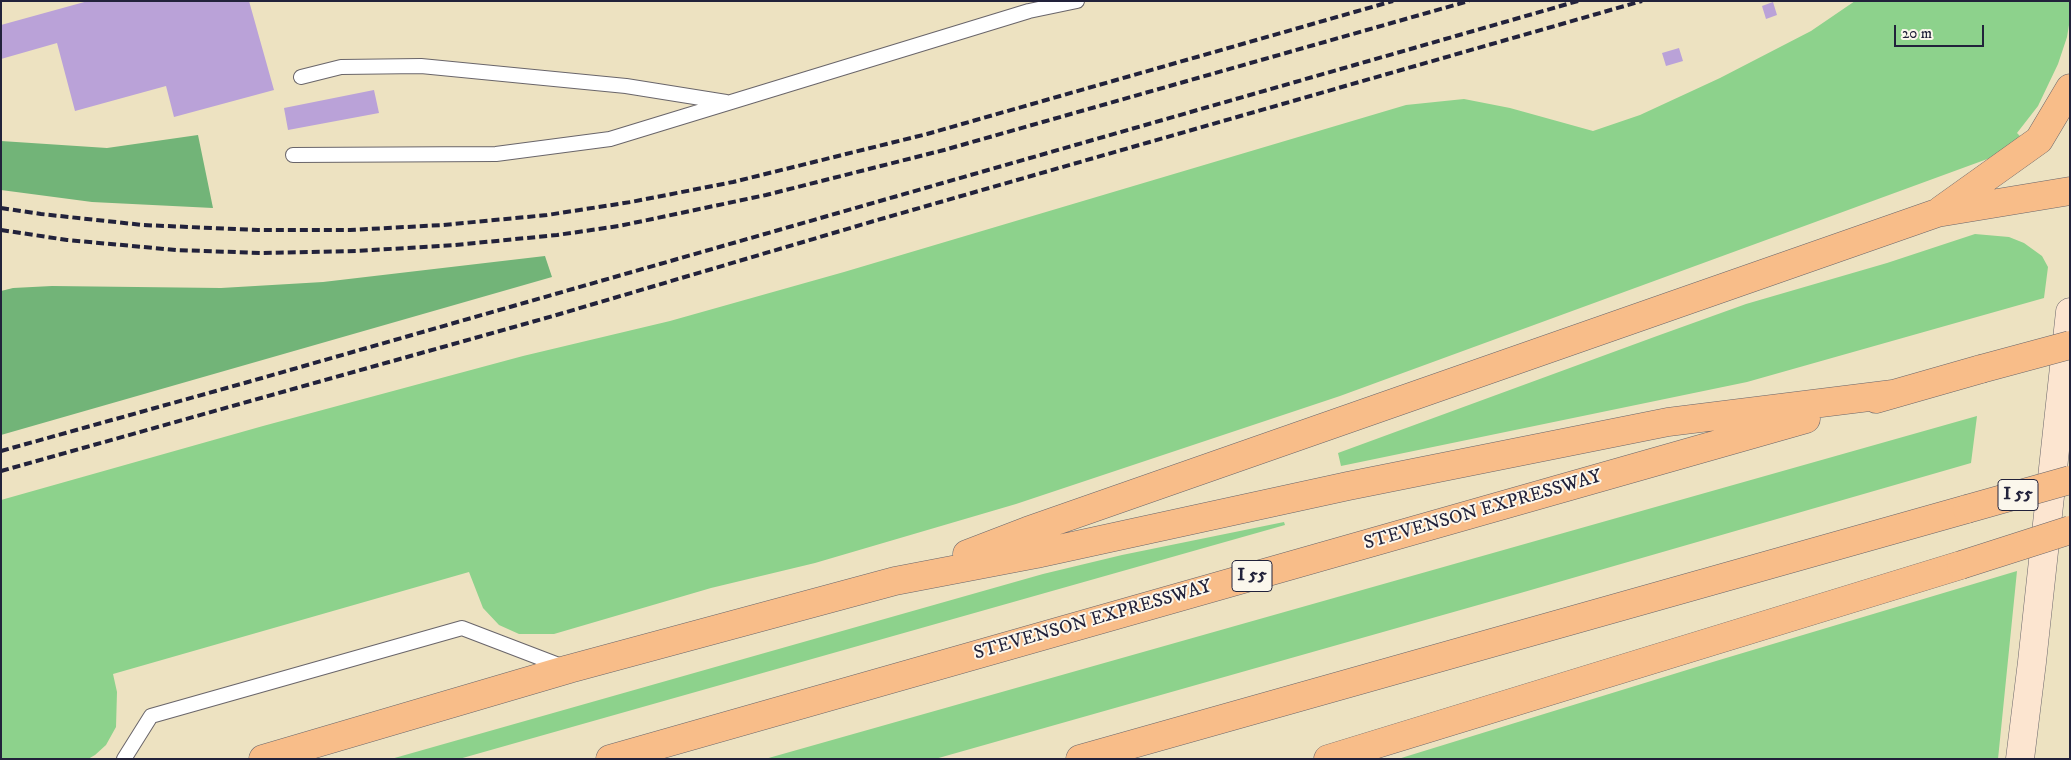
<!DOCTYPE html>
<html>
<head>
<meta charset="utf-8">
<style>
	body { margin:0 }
	#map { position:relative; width:2071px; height:760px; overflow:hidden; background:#ede2c1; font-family:"IM FELL DW Pica",serif }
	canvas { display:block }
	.frame { position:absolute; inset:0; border:2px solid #22223b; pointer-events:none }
	.scale { position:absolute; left:1894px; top:25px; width:90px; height:22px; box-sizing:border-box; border:2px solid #22223b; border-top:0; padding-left:6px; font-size:15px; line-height:18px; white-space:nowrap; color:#22223b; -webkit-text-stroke:4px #fbf7ec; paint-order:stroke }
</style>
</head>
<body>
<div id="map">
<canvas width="2071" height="760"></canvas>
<div class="frame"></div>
<div class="scale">20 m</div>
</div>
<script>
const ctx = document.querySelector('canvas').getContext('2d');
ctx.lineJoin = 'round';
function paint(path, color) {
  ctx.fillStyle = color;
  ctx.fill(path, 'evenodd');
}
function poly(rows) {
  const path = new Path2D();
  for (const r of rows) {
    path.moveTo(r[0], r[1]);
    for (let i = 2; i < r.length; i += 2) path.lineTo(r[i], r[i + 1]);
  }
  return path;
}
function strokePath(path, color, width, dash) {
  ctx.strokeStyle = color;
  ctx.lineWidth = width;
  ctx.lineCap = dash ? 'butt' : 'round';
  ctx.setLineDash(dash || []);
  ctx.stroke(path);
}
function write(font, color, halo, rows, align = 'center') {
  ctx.font = font + ' "IM FELL DW Pica",serif';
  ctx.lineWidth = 4;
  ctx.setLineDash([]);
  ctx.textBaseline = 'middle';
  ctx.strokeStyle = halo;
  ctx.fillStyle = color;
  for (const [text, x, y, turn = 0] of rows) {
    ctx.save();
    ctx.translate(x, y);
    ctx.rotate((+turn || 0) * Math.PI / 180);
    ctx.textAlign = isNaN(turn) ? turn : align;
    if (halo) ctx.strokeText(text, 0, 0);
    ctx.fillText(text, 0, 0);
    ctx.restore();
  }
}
const green = poly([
	[1855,1,2070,1,2070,19,2067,37,2058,64,2038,106,2017,133,2020,136,2001,154,1340,396,1016,504,815,563,711,588,554,634,519,634,499,625,483,608,469,572,113,674,117,692,116,727,106,745,95,755,88,759,1,759,1,500,263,426,523,356,670,321,844,272,1406,105,1464,99,1510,108,1593,131,1640,115,1720,78,1811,31],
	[1975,234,2009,237,2024,243,2042,256,2048,267,2044,298,1747,382,1341,466,1338,453,1657,336,1746,304,1887,263],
	[1977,416,1971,463,1517,594,935,759,765,759],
	[1284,522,1285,525,459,759,391,759,1043,574,1122,555],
	[2017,571,1998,759,1398,759,1716,661]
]);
const forest = poly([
	[198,135,213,208,92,202,1,190,1,141,107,148],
	[545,256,552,277,1,435,1,291,13,288,52,286,221,288,323,282]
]);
const building = poly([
	[88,1,249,1,274,90,174,117,166,86,75,111,57,43,1,59,1,25],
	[1773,2,1777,15,1766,19,1762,6],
	[1679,48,1683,61,1666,66,1662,53],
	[374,90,379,113,288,130,284,108]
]);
const lane = poly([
	[301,77,341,67,421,66,626,86,726,102],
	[293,155,496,154,610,139,1029,11,1077,1],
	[124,759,151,716,462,628,564,667]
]);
const secondary = poly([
	[2020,759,2032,662,2070,312]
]);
const highway = poly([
	[1941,210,2039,140,2070,88],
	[1876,399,1981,369],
	[967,554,1027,531,1937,213,2070,191],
	[263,759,569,669,895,581,1036,554,1348,486,1668,422,1893,394],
	[610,759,1806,419],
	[1080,759,1967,509],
	[1328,759,1961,565]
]);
const rail = poly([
	[1,208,41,214,143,225,258,230,350,230,443,225,547,215,631,202,733,182,927,134,1393,1],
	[1,230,67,240,176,250,261,253,357,251,455,245,557,235,619,226,766,195,944,150,1469,1],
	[1,451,248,382,1578,1],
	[1,471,553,316,874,221,1642,1]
]);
const highwayBridge = poly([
	[1981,369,2070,345],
	[1967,509,2070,480],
	[1961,565,2070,530]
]);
const shields = [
	[2018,495,40],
	[1252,576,40]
];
const shieldNames = [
	["I 55",2018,495],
	["I 55",1252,576]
];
const streetNames = [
	["STEVENSON EXPRESSWAY",1483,511,-16],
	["STEVENSON EXPRESSWAY",1093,621,-16]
];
paint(green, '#8dd28c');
paint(forest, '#72b478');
paint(building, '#baa2d8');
strokePath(lane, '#69656a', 16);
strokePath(secondary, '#69656a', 29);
strokePath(highway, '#69656a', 29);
strokePath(lane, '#fff', 14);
strokePath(secondary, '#fce5d0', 28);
strokePath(highway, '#f8bd89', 28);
strokePath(rail, '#22223b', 4, [8, 4]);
strokePath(highwayBridge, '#69656a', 29, []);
strokePath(highwayBridge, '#f8bd89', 28);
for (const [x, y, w] of shields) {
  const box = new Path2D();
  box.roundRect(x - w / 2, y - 15.5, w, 31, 4);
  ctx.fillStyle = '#fbf7ec';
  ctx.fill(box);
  strokePath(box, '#22223b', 1);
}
write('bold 18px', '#22223b', null, shieldNames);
write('19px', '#22223b', '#fbf7ec', streetNames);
</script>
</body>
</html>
